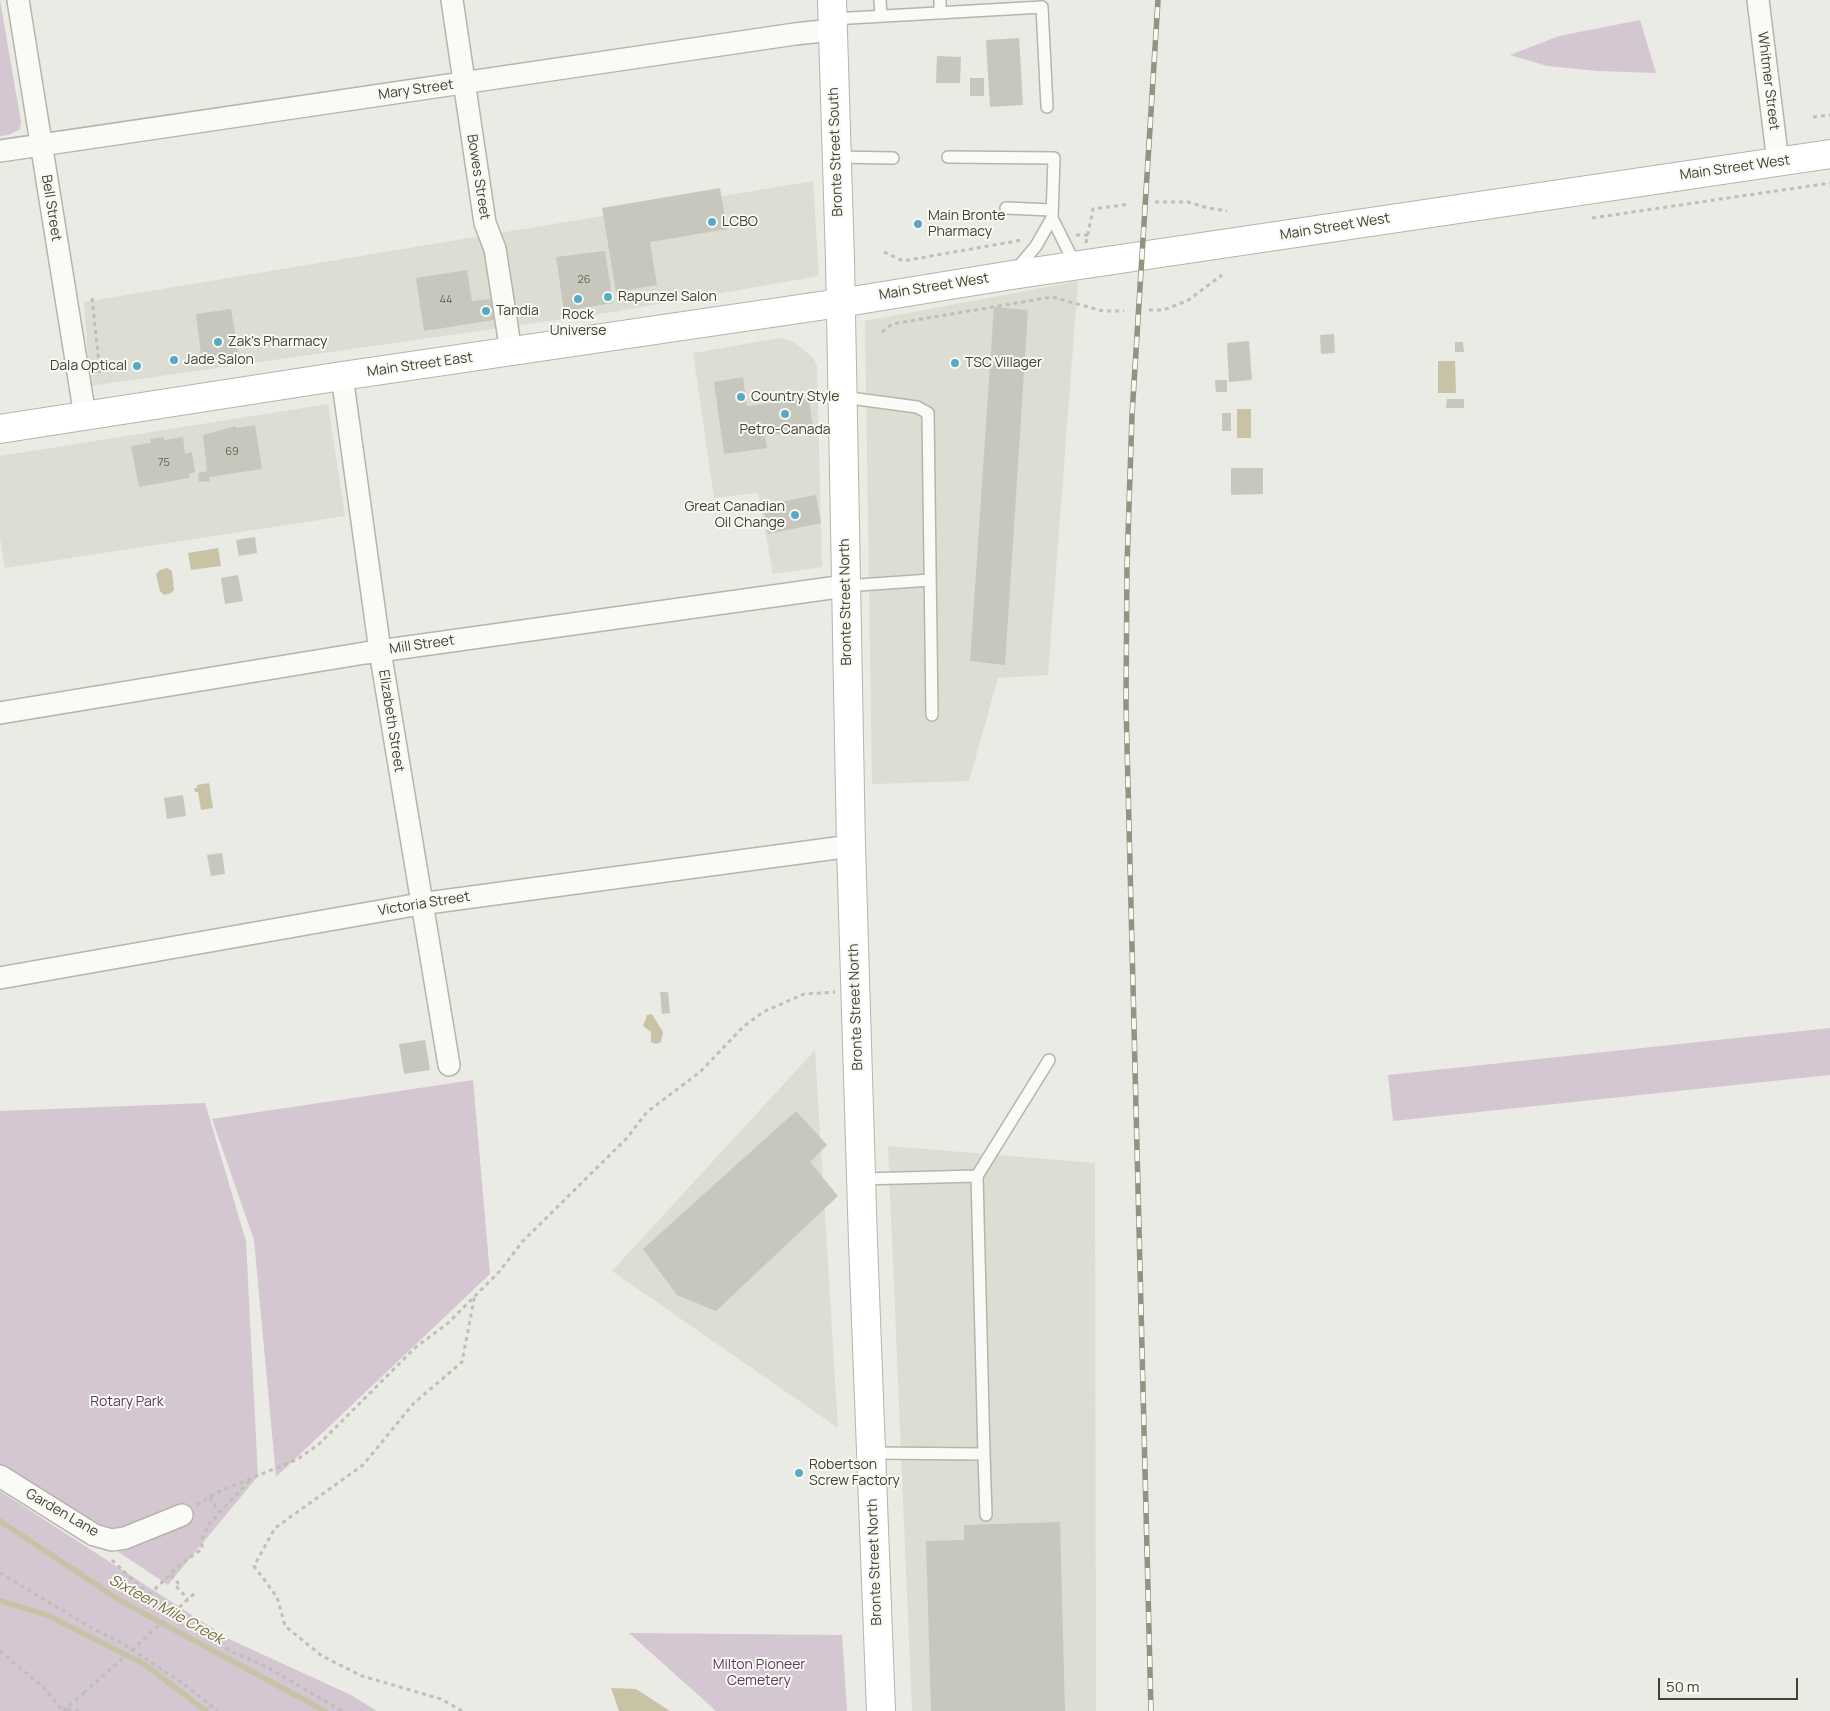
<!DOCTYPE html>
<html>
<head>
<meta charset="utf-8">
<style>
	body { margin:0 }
	#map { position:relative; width:1830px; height:1711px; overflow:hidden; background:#ebebe5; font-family:Manrope,sans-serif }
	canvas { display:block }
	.scale { position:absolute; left:1658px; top:1678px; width:140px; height:22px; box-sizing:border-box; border:2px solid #42422e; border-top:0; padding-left:6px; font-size:15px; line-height:18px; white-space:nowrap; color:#42422e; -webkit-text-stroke:4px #f8f8f5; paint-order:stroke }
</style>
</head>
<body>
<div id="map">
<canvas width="1830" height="1711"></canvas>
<div class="scale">50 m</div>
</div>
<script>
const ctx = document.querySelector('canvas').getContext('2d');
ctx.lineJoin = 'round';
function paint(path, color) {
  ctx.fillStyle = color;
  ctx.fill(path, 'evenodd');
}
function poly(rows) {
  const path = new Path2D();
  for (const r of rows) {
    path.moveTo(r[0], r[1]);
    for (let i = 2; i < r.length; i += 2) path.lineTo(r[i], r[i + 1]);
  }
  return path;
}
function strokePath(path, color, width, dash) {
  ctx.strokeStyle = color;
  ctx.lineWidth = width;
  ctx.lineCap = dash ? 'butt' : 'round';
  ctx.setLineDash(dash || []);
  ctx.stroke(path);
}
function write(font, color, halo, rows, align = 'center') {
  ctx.font = font + ' Manrope,sans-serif';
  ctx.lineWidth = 4;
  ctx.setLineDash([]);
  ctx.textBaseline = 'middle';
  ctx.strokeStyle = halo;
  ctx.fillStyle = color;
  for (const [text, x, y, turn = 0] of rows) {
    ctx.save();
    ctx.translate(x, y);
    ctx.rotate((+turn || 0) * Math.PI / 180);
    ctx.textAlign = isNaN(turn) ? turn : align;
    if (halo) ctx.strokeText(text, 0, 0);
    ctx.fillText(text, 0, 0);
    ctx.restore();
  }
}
const built = poly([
	[813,181,819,276,613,312,90,386,84,302],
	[1078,281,1048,675,998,678,969,781,872,784,865,321],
	[780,338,792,341,802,348,814,359,817,366,822,567,773,574,758,493,714,498,693,353],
	[328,404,345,516,5,568,0,538,0,456],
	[815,1050,838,1428,612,1271],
	[888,1146,1095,1163,1096,1711,912,1711]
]);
const green = poly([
	[0,0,21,122,20,129,9,135,0,136],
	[1640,20,1656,73,1598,71,1547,66,1510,55,1559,36],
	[1830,1028,1830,1075,1393,1121,1388,1075],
	[473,1080,490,1274,276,1477,254,1240,212,1119],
	[205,1103,246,1241,258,1476,168,1585,0,1473,0,1111],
	[0,1491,229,1639,351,1695,377,1711,0,1711],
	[629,1633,842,1635,847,1711,716,1711]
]);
const water = poly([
	[1438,361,1455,361,1456,393,1438,393],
	[1237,409,1251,409,1251,438,1237,438],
	[218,548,221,566,191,570,188,553],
	[167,568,172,571,174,590,171,593,164,595,160,591,156,574,160,570],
	[209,783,213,808,201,810,198,792,195,792,194,788,197,788,197,785],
	[652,1014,663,1032,661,1042,656,1044,651,1042,651,1032,643,1026,647,1015],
	[611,1688,636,1689,670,1711,619,1711]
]);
const stream = poly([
	[0,1521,121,1601,325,1711],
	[0,1601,47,1615,144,1664,206,1711]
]);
const building = poly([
	[1019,38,1023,105,990,107,986,40],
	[937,56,961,57,960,83,936,83],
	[970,78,984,78,984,96,970,96],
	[720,188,727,229,650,242,657,285,616,292,602,208],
	[605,251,613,303,564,311,556,257],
	[467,270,472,301,491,299,494,320,424,331,416,278],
	[994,307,1028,310,1005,665,970,661],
	[231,309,239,357,202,363,196,314],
	[1334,334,1335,353,1321,354,1320,335],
	[1249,341,1252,380,1229,382,1227,343],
	[1455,342,1463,342,1464,352,1455,352],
	[743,377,747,406,809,398,813,429,765,436,767,448,724,454,714,382],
	[1215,380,1227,380,1227,392,1216,392],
	[1447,399,1464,399,1464,408,1446,408],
	[1222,413,1231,413,1231,431,1222,431],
	[255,425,262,469,209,477,210,481,199,482,198,473,207,471,203,435,236,426,236,428],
	[164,437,164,440,183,437,185,454,192,452,195,472,189,474,189,478,139,487,131,446,151,443,150,439],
	[1231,468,1263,468,1263,494,1231,495],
	[816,495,821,523,768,534,763,505],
	[255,537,257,553,239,556,236,540],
	[238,575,243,601,225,604,221,578],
	[183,795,186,816,167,819,164,798],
	[222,853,225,874,211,876,207,855],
	[660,992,668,992,670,1013,662,1014],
	[425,1040,430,1070,404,1074,399,1044],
	[796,1111,827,1145,810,1162,838,1196,716,1311,677,1295,643,1249],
	[1060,1522,1065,1711,931,1711,926,1541,964,1540,964,1525]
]);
const path = poly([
	[1813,117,1830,115],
	[1155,202,1188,202,1208,208,1227,211],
	[1592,218,1830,183],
	[1076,235,1088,235],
	[1086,243,1093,209,1130,204],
	[884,252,903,261,1022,240],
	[92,298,100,373],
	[1149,310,1163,310,1187,301,1222,275],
	[882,332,892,324,1052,297,1103,311,1124,311],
	[210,1497,219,1513],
	[197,1505,218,1492,298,1459,319,1444,416,1347,447,1324,499,1272,522,1242,627,1138,647,1112,700,1072,743,1027,763,1012,804,994,835,992],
	[112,1560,138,1585,181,1619,232,1652,267,1667,342,1711],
	[0,1573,88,1626,122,1643,182,1683,218,1711],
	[171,1575,178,1583,175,1585,188,1599],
	[149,1595,182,1563,202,1549,202,1538,210,1523,250,1480],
	[0,1651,44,1688,63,1711],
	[67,1709,81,1711],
	[63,1711,84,1693],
	[462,1711,441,1699,362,1676,322,1656,285,1626,277,1597,254,1566,275,1528,363,1465,414,1403,462,1362,475,1294]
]);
const lane = poly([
	[880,0,881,16],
	[940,0,940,13],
	[832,19,1042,7,1047,107],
	[835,157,893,158],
	[948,157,1054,158,1052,218,1036,246,1015,271],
	[1006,208,1052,210],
	[1052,218,1076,266],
	[842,397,917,407,928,413,932,715],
	[845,586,930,580],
	[977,1176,1049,1060],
	[861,1179,977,1176,984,1454,871,1453],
	[984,1454,986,1515]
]);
const street = poly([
	[18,0,85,416],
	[452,0,485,223,495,249,511,352],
	[1758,0,1778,162],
	[0,151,795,34,832,30],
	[342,376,380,651,449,1065],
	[0,713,365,653,845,586],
	[0,978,420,904,851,846],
	[0,1476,94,1535,112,1540,125,1538,182,1515]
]);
const secondary = poly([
	[832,0,840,260,851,846,863,1242,881,1711],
	[0,429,342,376,840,303,1012,275,1830,154]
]);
const rail = poly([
	[1151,1711,1126,704,1127,566,1132,415,1158,0]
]);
const pathBridge = poly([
	[84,1693,195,1593]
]);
const markers = [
	[712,222,5,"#59aac1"],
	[918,224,5,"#59aac1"],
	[608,297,5,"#59aac1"],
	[578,299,5,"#59aac1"],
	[486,311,5,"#59aac1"],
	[218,342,5,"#59aac1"],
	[174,360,5,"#59aac1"],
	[955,363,5,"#59aac1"],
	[137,366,5,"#59aac1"],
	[741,397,5,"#59aac1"],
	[785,414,5,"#59aac1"],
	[795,515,5,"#59aac1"],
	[799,1473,5,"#59aac1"]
];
const numberNames = [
	["26",584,280],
	["44",446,300],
	["69",232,452],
	["75",164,463]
];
const streetNames = [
	["Whitmer Street",1768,81,83],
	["Mary Street",416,90,-8],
	["Bronte Street South",836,152,-92],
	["Main Street West",1735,168,-8],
	["Bowes Street",478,177,81],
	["Bell Street",51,208,81],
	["Main Street West",1335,227,-9],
	["Main Street West",934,287,-9],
	["Main Street East",420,365,-8],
	["Bronte Street North",846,602,-91],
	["Mill Street",422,645,-8],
	["Elizabeth Street",391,721,81],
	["Victoria Street",424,904,-9],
	["Bronte Street North",856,1007,-92],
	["Garden Lane",62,1513,30],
	["Bronte Street North",875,1562,-92]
];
const poiNames = [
	["Main Bronte",928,216],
	["Pharmacy",928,232],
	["LCBO",722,222],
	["Rapunzel Salon",618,297],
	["Tandia",496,311],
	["Rock",578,315,"center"],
	["Universe",578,331,"center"],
	["Zak's Pharmacy",228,342],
	["Jade Salon",184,360],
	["TSC Villager",965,363],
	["Dala Optical",127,366,"right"],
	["Country Style",751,397],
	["Petro-Canada",785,430,"center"],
	["Great Canadian",785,507,"right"],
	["Oil Change",785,523,"right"],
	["Robertson",809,1465],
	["Screw Factory",809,1481]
];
const parkNames = [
	["Rotary Park",127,1402],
	["Milton Pioneer",759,1665],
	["Cemetery",759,1681]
];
const waterNames = [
	["Sixteen Mile Creek",166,1610,29]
];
paint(built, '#ddddd3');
paint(green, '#d4c7d2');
paint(water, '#c7c3a4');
strokePath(stream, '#c7c3a4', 5.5);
paint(building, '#c7c7bd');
strokePath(lane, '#b5b5aa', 14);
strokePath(street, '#b5b5aa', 24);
strokePath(secondary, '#b5b5aa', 30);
strokePath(path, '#bfbfb7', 3, [4, 4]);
strokePath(lane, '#fafaf7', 11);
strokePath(street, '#fafaf7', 21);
strokePath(secondary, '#fff', 28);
strokePath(rail, '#939380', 5.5);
strokePath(rail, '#f8f8f5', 4, [11]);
strokePath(pathBridge, '#bfbfb7', 3, [4, 4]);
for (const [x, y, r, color] of markers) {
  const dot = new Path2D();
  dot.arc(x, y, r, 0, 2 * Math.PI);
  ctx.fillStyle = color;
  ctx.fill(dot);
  strokePath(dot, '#f8f8f5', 2);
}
write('11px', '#636352', null, numberNames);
write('14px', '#42422e', '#f8f8f5', streetNames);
write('14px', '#42422e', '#f8f8f5', poiNames, 'left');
write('14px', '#5c3d56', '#f8f8f5', parkNames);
write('italic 15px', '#726e3c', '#f8f8f5', waterNames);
</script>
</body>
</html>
